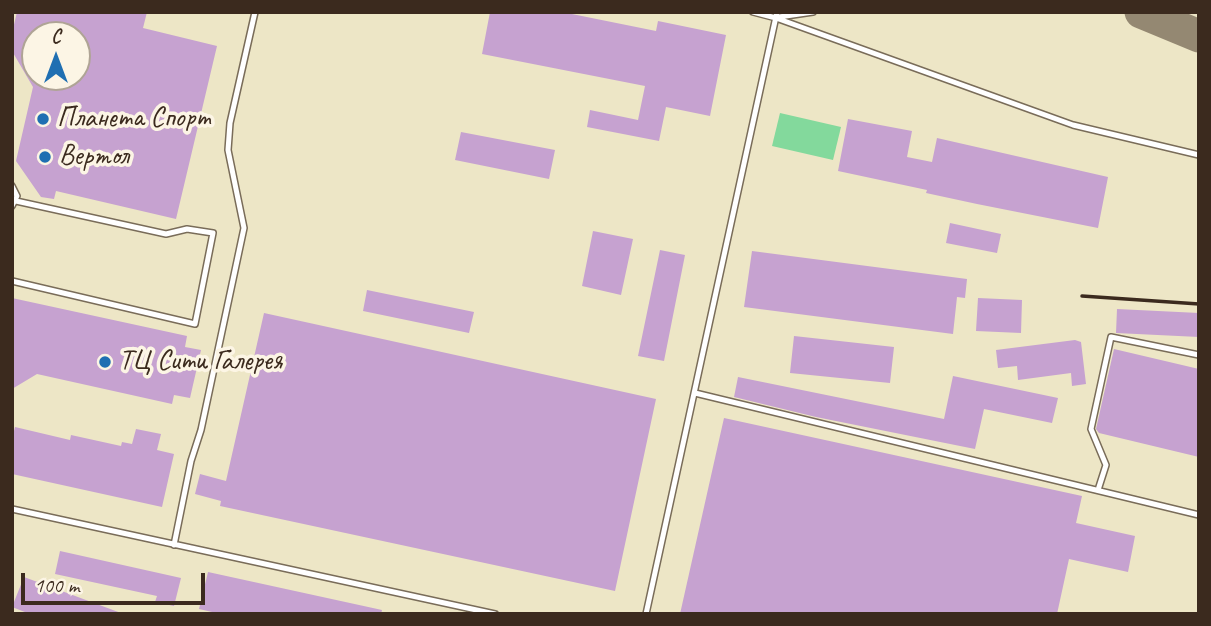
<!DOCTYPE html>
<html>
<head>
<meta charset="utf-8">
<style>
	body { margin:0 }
	#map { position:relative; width:1211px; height:626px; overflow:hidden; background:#ede6c6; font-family:Caveat,sans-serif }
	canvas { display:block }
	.frame { position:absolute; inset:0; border:14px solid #3b2a1e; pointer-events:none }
	.north { position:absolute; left:21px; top:21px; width:70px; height:70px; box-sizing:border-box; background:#fcf5e5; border:2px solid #afa495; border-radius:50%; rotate:0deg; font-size:19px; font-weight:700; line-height:28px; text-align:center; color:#3b2a1e }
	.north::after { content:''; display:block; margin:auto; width:24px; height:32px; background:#1f6fb2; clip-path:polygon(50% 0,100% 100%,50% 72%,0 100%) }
	.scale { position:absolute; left:21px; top:573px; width:184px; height:32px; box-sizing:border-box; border:4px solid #3b2a1e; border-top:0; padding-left:9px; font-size:21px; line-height:24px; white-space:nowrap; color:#3b2a1e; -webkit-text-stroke:5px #fcf5e5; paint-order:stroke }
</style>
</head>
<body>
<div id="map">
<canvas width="1211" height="626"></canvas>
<div class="frame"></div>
<div class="north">С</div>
<div class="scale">100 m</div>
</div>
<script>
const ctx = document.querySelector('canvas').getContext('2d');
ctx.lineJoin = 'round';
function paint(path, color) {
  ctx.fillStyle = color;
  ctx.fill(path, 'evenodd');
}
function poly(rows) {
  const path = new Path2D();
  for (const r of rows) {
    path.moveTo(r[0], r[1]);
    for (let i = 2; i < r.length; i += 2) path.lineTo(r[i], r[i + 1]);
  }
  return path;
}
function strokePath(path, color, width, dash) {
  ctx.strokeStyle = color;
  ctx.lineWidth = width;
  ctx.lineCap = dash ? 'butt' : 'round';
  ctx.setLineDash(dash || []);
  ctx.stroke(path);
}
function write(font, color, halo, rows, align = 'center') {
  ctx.font = font + ' Caveat,sans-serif';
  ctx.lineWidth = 7;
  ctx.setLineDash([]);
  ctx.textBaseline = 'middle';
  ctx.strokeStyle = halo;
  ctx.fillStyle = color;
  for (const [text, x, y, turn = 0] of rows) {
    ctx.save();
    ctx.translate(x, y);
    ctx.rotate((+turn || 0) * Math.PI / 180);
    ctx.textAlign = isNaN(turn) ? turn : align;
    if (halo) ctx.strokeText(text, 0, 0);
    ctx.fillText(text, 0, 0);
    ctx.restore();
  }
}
const green = poly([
	[780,113,841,127,833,160,772,146]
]);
const taxiway = poly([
	[1141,12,1199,36]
]);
const building = poly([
	[17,12,147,12,143,28,217,46,176,219,56,191,54,199,41,197,16,161,33,87,12,51,12,33],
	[35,35,77,35,77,77,35,77],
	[490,12,562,12,656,31,658,21,726,35,710,116,666,107,659,141,587,127,590,110,638,120,645,86,482,54],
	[848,119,912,131,907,157,932,162,937,138,1108,177,1098,228,977,204,926,193,927,190,838,171],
	[461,132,555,150,549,179,455,160],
	[950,223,1001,234,997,253,946,243],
	[593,231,633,239,621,295,582,286],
	[660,250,685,255,664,361,638,356],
	[752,251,967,279,965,298,957,297,953,334,744,307],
	[367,290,474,312,469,333,363,311],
	[12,298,187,336,185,347,201,350,190,398,174,395,172,404,37,374,12,389],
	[978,298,1022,300,1021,333,976,331],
	[1117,309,1199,313,1199,337,1116,333],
	[264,313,656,399,615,591,220,506,221,501,195,494,200,474,226,481],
	[794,336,894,347,890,383,790,373],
	[1075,340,1081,342,1086,384,1072,386,1071,373,1018,380,1017,366,998,368,996,350],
	[1114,349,1199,369,1199,457,1099,433,1096,429],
	[953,376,1058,398,1052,423,984,409,975,449,816,417,734,397,738,377,944,419],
	[724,418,1082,496,1076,523,1135,536,1128,572,1069,559,1057,614,680,614],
	[15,427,70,440,71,435,121,446,122,442,132,444,136,429,161,434,157,450,174,454,162,507,12,474,12,439],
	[60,551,181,578,174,606,155,602,157,596,55,574],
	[208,572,382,610,381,614,221,614,199,609],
	[24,577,121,613,120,614,30,614,12,607]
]);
const service = poly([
	[753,12,776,18,1073,125,1199,155],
	[779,17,813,12],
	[12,186,17,196,12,206],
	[12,281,195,324,213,233,187,229,166,234,16,201],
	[695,393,1199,515],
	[1098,490,1106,465,1091,429,1111,337,1199,355],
	[12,509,495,614],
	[174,545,191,461,201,430,244,228,228,150,230,123,255,12],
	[646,614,777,12]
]);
const rail = poly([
	[1082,296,1199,304]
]);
const markers = [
	[43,119,7,"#1f6fb2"],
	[45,157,7,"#1f6fb2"],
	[105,362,7,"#1f6fb2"]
];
const poiNames = [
	["Планета Спорт",57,119],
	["Вертол",59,157],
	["ТЦ Сити Галерея",119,362]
];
paint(green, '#83d99c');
strokePath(taxiway, '#948872', 33);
paint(building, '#c6a2d0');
strokePath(service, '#796c59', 8);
strokePath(service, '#fff', 5);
strokePath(rail, '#3b2a1e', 3.5);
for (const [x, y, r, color] of markers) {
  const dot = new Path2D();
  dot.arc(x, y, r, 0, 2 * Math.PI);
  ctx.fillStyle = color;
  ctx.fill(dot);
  strokePath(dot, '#fcf5e5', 2.5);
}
write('28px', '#3b2a1e', '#fcf5e5', poiNames, 'left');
</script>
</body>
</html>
